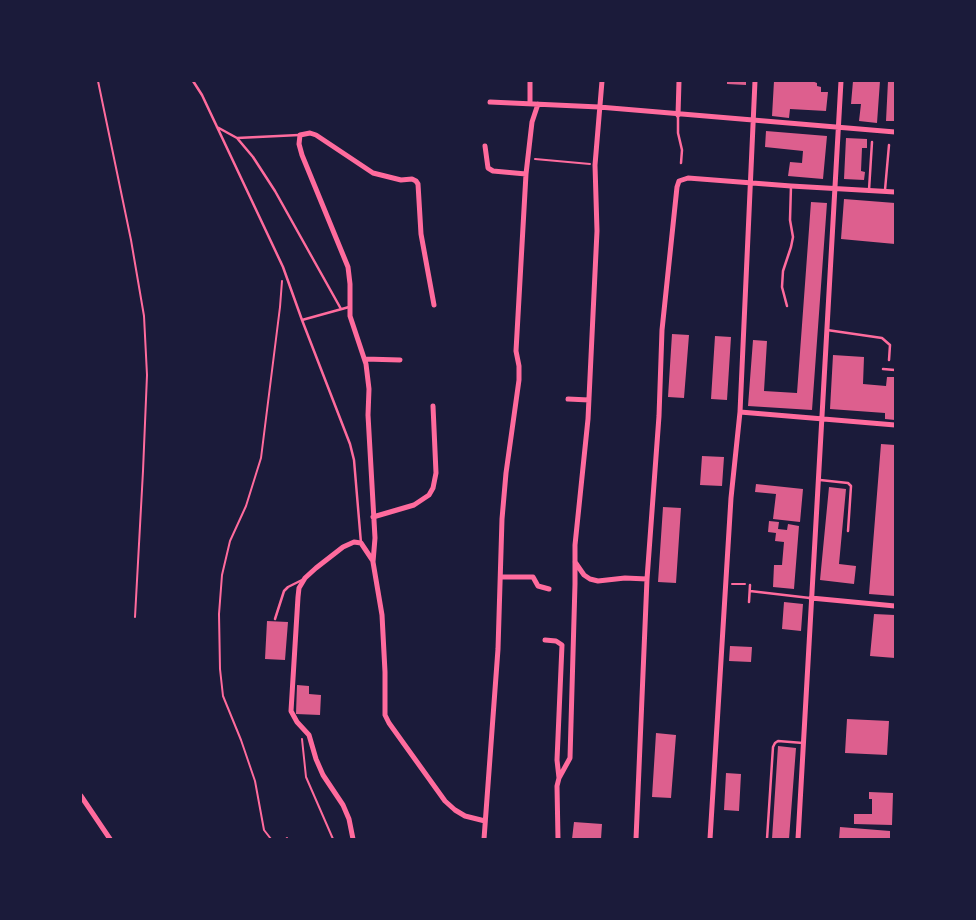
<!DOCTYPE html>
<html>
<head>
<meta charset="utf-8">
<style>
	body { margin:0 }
	#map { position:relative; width:976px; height:920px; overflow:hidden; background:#1b1b3a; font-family:Ubuntu,sans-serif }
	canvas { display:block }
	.frame { position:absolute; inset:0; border:82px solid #1b1b3a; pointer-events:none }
</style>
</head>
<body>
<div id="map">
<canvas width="976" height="920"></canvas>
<div class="frame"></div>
</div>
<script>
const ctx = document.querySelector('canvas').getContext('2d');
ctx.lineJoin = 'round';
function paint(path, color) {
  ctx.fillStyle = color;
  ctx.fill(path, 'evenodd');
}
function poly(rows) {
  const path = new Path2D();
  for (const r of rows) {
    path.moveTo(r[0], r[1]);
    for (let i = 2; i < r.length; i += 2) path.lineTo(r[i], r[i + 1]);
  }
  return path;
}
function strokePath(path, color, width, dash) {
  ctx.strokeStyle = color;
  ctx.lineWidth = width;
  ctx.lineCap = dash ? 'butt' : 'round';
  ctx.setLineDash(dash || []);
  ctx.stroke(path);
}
const building = poly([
	[727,81,746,81,746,85,727,84],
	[774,81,812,81,817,83,817,86,821,87,821,92,828,92,826,111,790,109,789,118,772,116],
	[853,81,880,81,877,123,859,121,861,104,851,104],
	[888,81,895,81,895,121,886,121],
	[766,131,827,136,823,179,788,176,790,162,802,163,803,151,765,147],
	[846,138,867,139,867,148,862,148,861,171,865,172,864,180,844,179],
	[844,199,895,203,895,244,841,239],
	[811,202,827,203,812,410,748,406,753,340,767,341,764,391,797,393],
	[672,334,689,335,684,398,668,397],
	[715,336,731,337,727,400,711,399],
	[833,355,864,357,863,384,886,386,887,377,895,377,895,420,885,419,885,413,830,409],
	[881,444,895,445,895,596,869,594],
	[702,456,724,457,722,486,700,485],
	[756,484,803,489,800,522,773,519,776,494,755,492],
	[829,487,846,489,839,564,856,566,854,584,820,580],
	[663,507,681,508,676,583,658,582],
	[769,521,779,522,778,529,787,530,788,524,799,526,794,589,773,587,774,565,782,565,784,542,775,541,776,533,768,532],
	[784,602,803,604,801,631,782,629],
	[874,614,895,615,895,658,870,656],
	[267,621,288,622,285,660,265,659],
	[730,646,752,647,751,662,729,661],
	[297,685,309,686,309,694,321,695,320,715,296,714],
	[847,719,889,721,887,755,845,753],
	[656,733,676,735,671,798,652,797],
	[778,746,796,748,789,839,772,839],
	[726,773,741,774,739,811,724,810],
	[869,792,893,793,892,825,854,824,854,814,872,814,872,799,869,799],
	[574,822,602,824,601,839,572,839],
	[840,827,890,831,890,839,839,839]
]);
const path = poly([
	[98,81,131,240,144,316,147,375,143,471,135,617],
	[535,159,590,164],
	[732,584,745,584],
	[302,739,306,777,333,839],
	[271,839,264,830,255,781,241,740,223,696,220,669,219,614,222,575,230,541,246,506,261,458,280,307,282,281],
	[286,839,287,838]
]);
const service = poly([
	[193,81,202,95,283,267,302,320,350,444,354,460,361,543],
	[678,115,678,133,682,150,681,163],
	[217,127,237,138,253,157,275,191,341,309],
	[237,138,299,135],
	[869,190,872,142],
	[885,190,889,145],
	[787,306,782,287,783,271,791,247,793,237,790,220,791,186],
	[302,320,349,307],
	[827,330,882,338,890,345,889,360],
	[883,369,895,370],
	[820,480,848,483,851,486,848,531],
	[750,591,810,598],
	[749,602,750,585],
	[275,619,284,591,288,587,304,579],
	[767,839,773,747,775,743,778,741,803,743]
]);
const minor = poly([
	[530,81,530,103],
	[490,102,599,107,895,132],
	[678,115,679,81],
	[485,146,488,168,493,171,526,174],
	[434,305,421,234,418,184,416,181,412,179,401,180,373,173,316,135,310,133,300,135,299,144,302,155,348,267,350,284,350,316,366,364,369,389,368,415,375,538,373,562,382,615,385,672,385,715,389,723,445,801,455,810,465,816,485,821],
	[365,359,400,360],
	[568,399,589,400],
	[740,412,895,425],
	[373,517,414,505,429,495,433,488,436,473,433,406],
	[575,562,584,575,590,579,598,581,625,578,647,579],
	[501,577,533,577,538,586,549,589],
	[811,598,895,606],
	[545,640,556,641,562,645,557,760,559,778],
	[81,796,110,839],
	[353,839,349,819,343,805,323,775,316,759,309,735,297,722,291,711,298,597,299,588,305,578,316,568,343,547,354,542,361,543,373,561],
	[484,839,498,649,502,519,506,473,519,380,519,366,516,351,526,174,532,122,538,104],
	[558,839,557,786,559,778,570,758,575,584,575,545,588,419,597,231,595,165,602,81],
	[636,839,647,579,659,416,662,330,677,187,679,181,688,178,791,186,895,192],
	[710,839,731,498,740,412,755,81],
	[798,839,841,81]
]);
paint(building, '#dd5f8e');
strokePath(path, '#ff6b9d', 2);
strokePath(service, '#ff6b9d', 2.5);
strokePath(minor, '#ff6b9d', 5);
</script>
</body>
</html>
